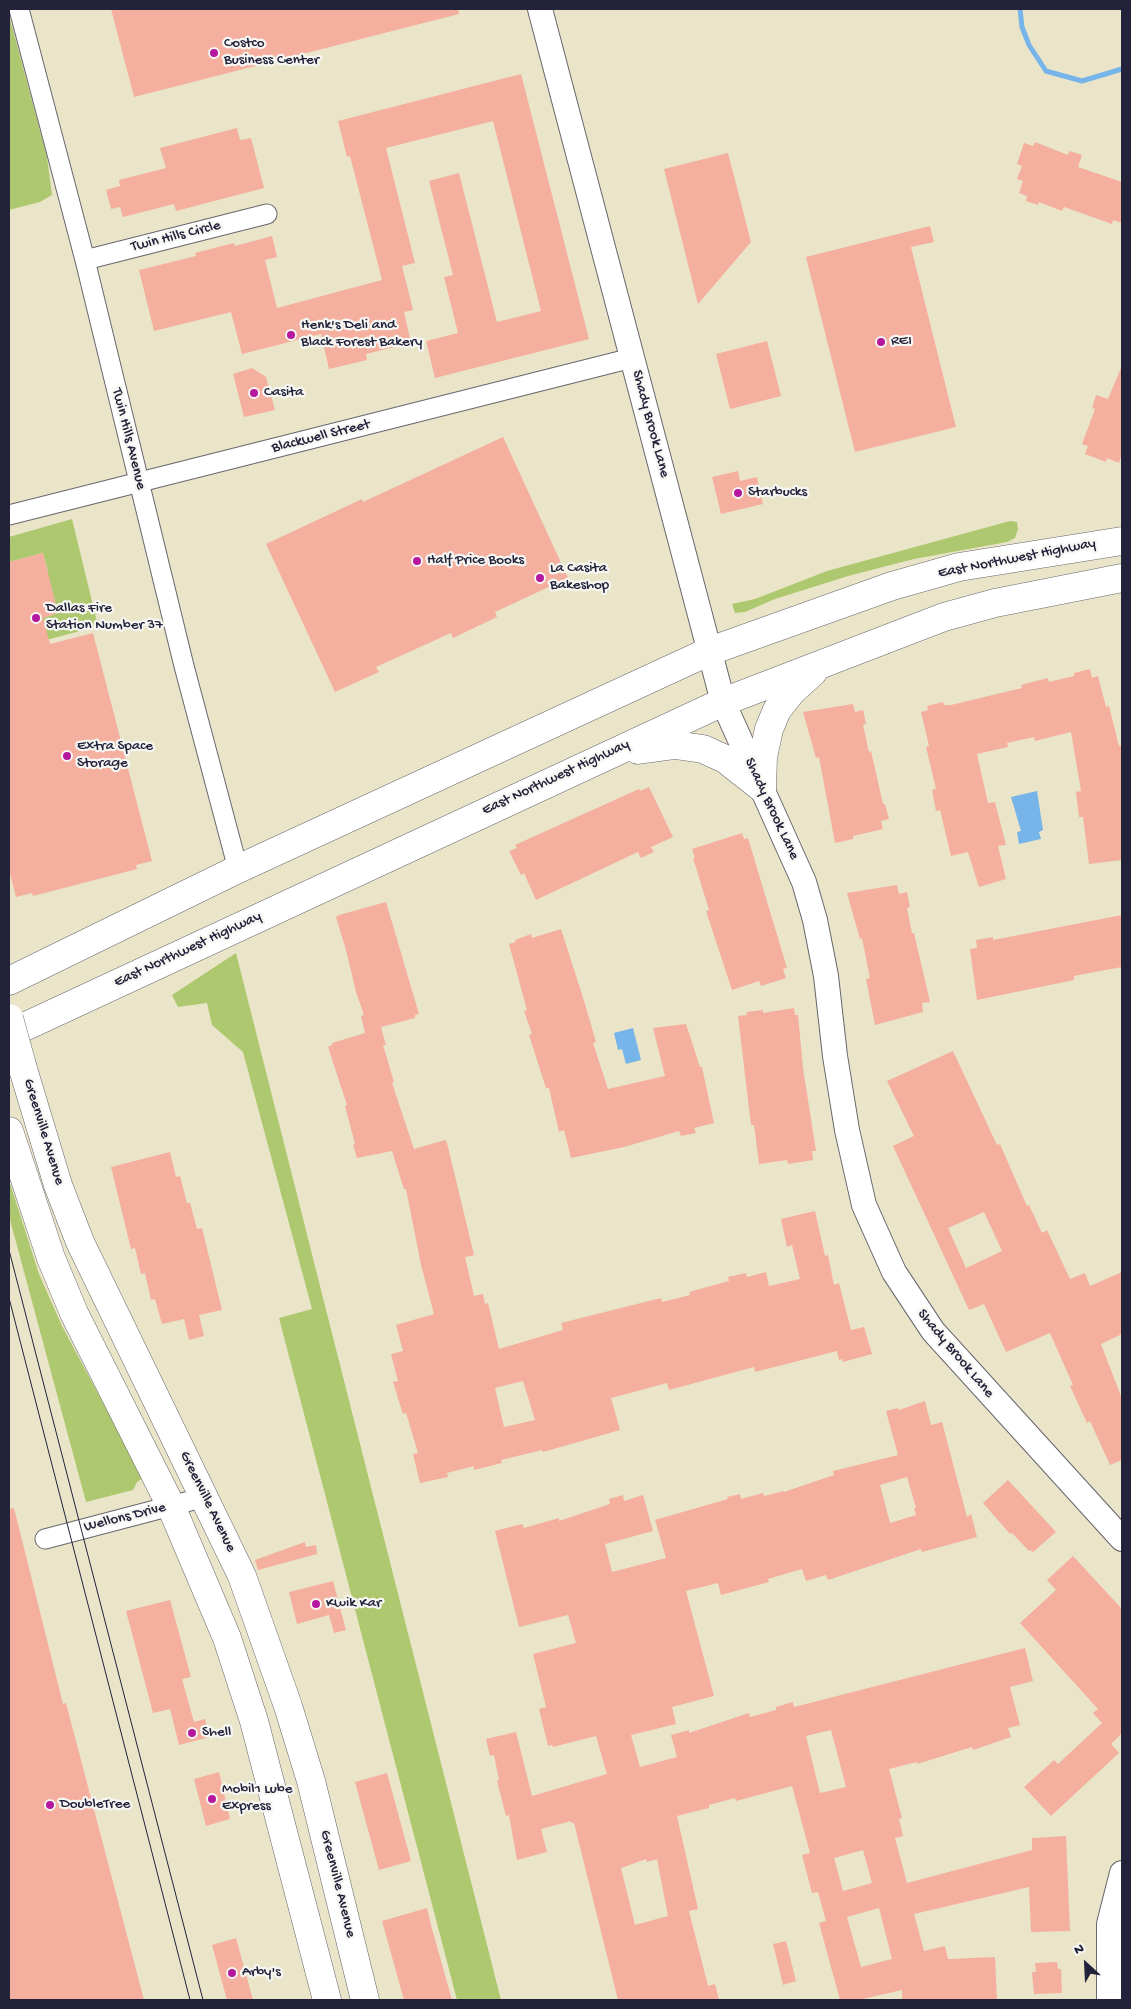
<!DOCTYPE html>
<html>
<head>
<meta charset="utf-8">
<style>
	body { margin:0 }
	#map { position:relative; width:1131px; height:2009px; overflow:hidden; background:#eae5c9; font-family:"Gochi Hand",sans-serif }
	canvas { display:block }
	.frame { position:absolute; inset:0; border:10px solid #22223b; pointer-events:none }
	.north { position:absolute; left:1061px; top:1939px; width:50px; height:50px; -webkit-text-stroke:4px #f6f6f2; paint-order:stroke; rotate:335deg; font-size:14px; font-weight:700; line-height:20px; text-align:center; color:#22223b }
	.north::after { content:''; display:block; margin:auto; width:18px; height:22px; background:#22223b; clip-path:polygon(50% 0,100% 100%,50% 72%,0 100%) }
</style>
</head>
<body>
<div id="map">
<canvas width="1131" height="2009"></canvas>
<div class="frame"></div>
<div class="north">N</div>
</div>
<script>
const ctx = document.querySelector('canvas').getContext('2d');
ctx.lineJoin = 'round';
function paint(path, color) {
  ctx.fillStyle = color;
  ctx.fill(path, 'evenodd');
}
function poly(rows) {
  const path = new Path2D();
  for (const r of rows) {
    path.moveTo(r[0], r[1]);
    for (let i = 2; i < r.length; i += 2) path.lineTo(r[i], r[i + 1]);
  }
  return path;
}
function strokePath(path, color, width, dash) {
  ctx.strokeStyle = color;
  ctx.lineWidth = width;
  ctx.lineCap = dash ? 'butt' : 'round';
  ctx.setLineDash(dash || []);
  ctx.stroke(path);
}
function write(font, color, halo, rows, align = 'center') {
  ctx.font = font + ' "Gochi Hand",sans-serif';
  ctx.lineWidth = 4.5;
  ctx.setLineDash([]);
  ctx.textBaseline = 'middle';
  ctx.strokeStyle = halo;
  ctx.fillStyle = color;
  for (const [text, x, y, turn = 0] of rows) {
    ctx.save();
    ctx.translate(x, y);
    ctx.rotate((+turn || 0) * Math.PI / 180);
    ctx.textAlign = isNaN(turn) ? turn : align;
    if (halo) ctx.strokeText(text, 0, 0);
    ctx.fillText(text, 0, 0);
    ctx.restore();
  }
}
const green = poly([
	[9,15,47,157,52,195,40,202,9,210],
	[72,519,98,626,32,644,43,618,58,613,45,574,48,572,43,553,9,562,9,537],
	[1010,521,1017,522,1018,529,1015,538,1007,542,914,559,848,576,775,599,745,612,735,613,732,604,755,599,827,571],
	[236,953,320,1286,501,2000,457,2000,279,1318,312,1309,243,1052,212,1025,207,1003,178,1007,172,995],
	[9,1180,39,1274,62,1326,143,1478,137,1482,133,1490,86,1502,9,1216]
]);
const water = poly([
	[1037,791,1043,830,1039,832,1041,839,1019,844,1017,832,1021,831,1011,797],
	[633,1028,641,1060,626,1064,622,1049,618,1050,614,1033]
]);
const stream = poly([
	[1020,9,1022,27,1029,45,1046,71,1082,81,1122,69]
]);
const building = poly([
	[111,9,458,9,459,14,134,97],
	[521,74,589,339,435,378,426,341,458,333,444,277,453,275,429,181,459,173,497,322,541,311,493,121,386,148,415,263,402,266,413,310,404,312,411,343,366,354,367,360,329,369,321,334,242,354,231,312,154,331,139,270,196,256,195,253,234,243,235,246,272,236,277,257,265,260,277,308,382,280,350,156,347,157,338,121],
	[237,128,240,140,251,138,264,188,176,211,174,204,123,217,120,207,111,209,106,190,120,186,119,180,166,168,160,148],
	[1035,142,1068,155,1069,151,1082,155,1078,167,1122,182,1122,223,1113,220,1112,224,1064,207,1062,211,1039,202,1038,205,1026,201,1027,196,1019,193,1023,181,1017,179,1022,166,1017,164,1024,143,1033,146],
	[728,153,751,242,698,304,664,169],
	[930,226,934,242,911,247,956,427,855,452,806,257],
	[767,341,781,396,730,409,716,354],
	[252,368,266,377,275,410,244,417,233,374],
	[1121,368,1122,453,1119,463,1107,458,1106,462,1085,454,1088,446,1082,444,1095,409,1092,408,1096,395,1108,399],
	[503,437,568,578,495,612,497,617,453,638,451,633,376,667,379,672,335,692,266,544,362,499,363,502],
	[738,471,740,481,757,477,763,504,721,514,712,477],
	[43,553,58,613,43,618,50,644,93,633,152,861,136,865,137,869,33,896,32,893,16,897,9,870,9,562],
	[1090,669,1092,678,1098,676,1106,707,1109,706,1119,746,1122,745,1122,860,1089,864,1083,817,1079,817,1076,792,1081,791,1071,732,1035,741,1034,737,1007,743,1008,747,977,754,988,803,995,802,1006,845,998,846,1006,879,979,887,968,852,951,856,940,810,936,811,932,790,936,789,926,747,929,746,921,712,928,710,927,706,943,702,944,705,951,705,1022,688,1021,685,1048,678,1049,682,1074,676,1074,673],
	[853,704,855,712,863,710,866,724,863,725,869,752,871,751,883,804,885,804,889,819,881,821,883,829,853,836,853,839,835,843,819,757,816,758,803,712],
	[649,787,673,837,651,847,654,852,641,858,638,852,536,900,524,873,521,875,509,851,517,848,515,845,639,789,640,791],
	[742,833,744,839,748,838,787,968,783,969,786,978,761,986,759,981,732,990,706,911,709,910,693,858,695,858,692,849],
	[897,885,899,894,907,892,910,907,907,908,912,933,914,933,930,1002,922,1003,923,1012,875,1025,866,979,870,978,862,938,860,939,847,893],
	[386,902,419,1014,415,1015,415,1018,381,1027,386,1045,383,1045,394,1082,392,1083,414,1149,445,1140,447,1143,474,1255,465,1257,474,1296,483,1294,485,1304,488,1303,499,1349,563,1330,561,1323,661,1298,662,1302,690,1295,689,1292,729,1281,728,1277,746,1273,747,1277,766,1272,769,1286,800,1279,792,1245,787,1247,781,1219,815,1211,825,1256,828,1255,834,1285,839,1283,851,1330,864,1327,872,1354,843,1362,842,1359,839,1360,837,1351,755,1372,754,1367,669,1390,667,1383,611,1398,620,1430,543,1452,542,1450,501,1460,502,1463,474,1470,474,1466,447,1473,448,1477,420,1483,413,1454,418,1453,406,1413,403,1414,393,1382,398,1381,391,1354,403,1351,396,1325,434,1314,421,1265,406,1189,404,1189,392,1151,357,1158,353,1145,355,1144,345,1106,347,1105,328,1047,332,1045,332,1043,365,1033,361,1016,364,1015,356,992,346,950,336,917,339,915],
	[523,1381,535,1420,504,1427,495,1388],
	[1122,915,1122,967,1074,976,1074,980,977,1000,970,949,977,948,976,940,993,937,993,940],
	[561,929,585,1004,596,1042,593,1043,608,1089,665,1076,653,1028,686,1024,700,1067,702,1067,714,1123,694,1128,696,1133,681,1136,679,1131,624,1147,571,1158,564,1130,559,1132,549,1088,546,1088,529,1035,532,1034,524,1011,527,1010,509,944,516,942,515,940,531,934,532,938],
	[794,1008,795,1015,798,1015,803,1068,816,1151,812,1151,813,1160,788,1164,787,1160,759,1164,754,1125,751,1125,738,1016,747,1015,746,1012,763,1010,763,1013],
	[953,1051,997,1145,1000,1144,1027,1206,1029,1205,1042,1233,1047,1230,1070,1279,1085,1273,1090,1286,1122,1272,1122,1334,1101,1344,1122,1399,1122,1460,1110,1465,1090,1421,1087,1423,1070,1386,1073,1385,1050,1333,1006,1352,984,1304,969,1310,893,1146,914,1136,887,1081],
	[984,1212,1002,1251,966,1268,948,1228],
	[170,1152,176,1177,180,1176,187,1203,190,1203,197,1229,202,1228,222,1310,199,1315,204,1336,189,1340,184,1319,162,1324,155,1299,151,1300,145,1273,141,1274,135,1248,131,1249,111,1167],
	[925,1401,931,1425,942,1422,967,1517,971,1514,977,1537,922,1552,921,1549,828,1580,826,1575,806,1581,802,1569,768,1579,769,1582,721,1595,718,1583,686,1591,714,1696,672,1707,676,1724,631,1735,640,1767,677,1757,671,1735,689,1730,689,1733,749,1713,750,1717,776,1710,776,1707,793,1702,794,1707,1025,1648,1033,1681,1010,1687,1020,1725,1008,1728,1011,1737,973,1750,972,1747,917,1764,917,1762,889,1769,902,1818,899,1819,903,1836,895,1838,907,1883,1032,1850,1032,1838,1066,1836,1070,1931,1031,1932,1029,1887,914,1914,924,1951,945,1946,948,1959,995,1957,997,2000,902,2000,902,1990,858,2000,840,2000,819,1923,826,1921,818,1892,812,1893,802,1855,810,1853,792,1786,736,1801,735,1798,709,1805,709,1808,677,1816,698,1909,689,1911,708,1986,715,1984,719,2000,618,2000,574,1823,571,1823,571,1821,541,1829,547,1852,517,1860,509,1815,506,1816,497,1781,499,1780,494,1755,490,1756,486,1739,516,1732,532,1796,607,1774,596,1736,553,1747,552,1745,548,1746,539,1709,546,1707,533,1654,576,1643,568,1615,519,1627,495,1531,522,1524,524,1528,559,1518,559,1521,610,1504,609,1499,623,1495,624,1501,643,1495,653,1531,605,1544,612,1572,666,1558,655,1520,728,1499,727,1497,740,1494,741,1499,763,1493,764,1496,784,1491,784,1492,834,1475,833,1471,898,1455,886,1411,898,1408,899,1410],
	[907,1477,916,1508,914,1508,916,1515,890,1523,880,1485],
	[831,1730,846,1787,820,1793,806,1736],
	[863,1850,872,1883,843,1891,834,1858],
	[646,1859,647,1862,657,1859,668,1916,635,1925,621,1868],
	[879,1908,892,1959,861,1967,847,1917],
	[1008,1480,1056,1532,1033,1552,1030,1550,1029,1551,1012,1533,1010,1534,983,1503],
	[14,1508,63,1704,66,1703,144,2000,9,2000,9,1509],
	[305,1542,306,1547,316,1545,317,1554,258,1570,255,1560],
	[1073,1556,1122,1609,1122,1733,1111,1744,1119,1753,1051,1816,1024,1787,1054,1760,1058,1764,1102,1723,1093,1713,1098,1709,1020,1623,1056,1590,1047,1580],
	[333,1581,346,1630,334,1633,329,1615,297,1624,289,1592],
	[170,1600,191,1677,182,1679,194,1722,205,1719,210,1737,179,1745,170,1709,153,1713,126,1611],
	[219,1772,230,1819,206,1826,194,1779],
	[387,1773,411,1861,379,1870,355,1782],
	[427,1908,431,1925,452,2000,404,2000,382,1921],
	[236,1938,253,2000,227,2000,212,1945],
	[786,1941,796,1981,783,1985,773,1944],
	[1057,1962,1058,1969,1061,1969,1062,1993,1034,1994,1032,1972,1036,1972,1035,1963]
]);
const minor = poly([
	[19,9,85,260,184,666,238,869],
	[85,260,267,214],
	[9,515,632,358],
	[45,1539,205,1497]
]);
const tertiary = poly([
	[540,9,723,702,804,882,815,920,826,976,835,1056,847,1130,864,1205,894,1272,933,1331,1122,1539],
	[1109,2000,1109,1924,1122,1873]
]);
const secondary = poly([
	[23,1069,58,1185,80,1242,242,1576,288,1706,311,1781,365,2000],
	[9,1131,51,1258,74,1313,171,1506,227,1638,254,1721,327,2000]
]);
const primary = poly([
	[638,750,675,745,703,749,725,759,762,788],
	[762,788,763,757,769,729,777,710,792,691,813,672],
	[9,981,238,869,710,651,892,586,959,567,1122,541],
	[9,1034,723,702,944,617,995,603,1122,578]
]);
const tram = poly([
	[9,1250,203,2000],
	[9,1298,190,2000]
]);
const secondaryBridge = poly([
	[9,1018,23,1069]
]);
const markers = [
	[214,53,5,"#b5179e"],
	[291,335,5,"#b5179e"],
	[881,342,5,"#b5179e"],
	[254,393,5,"#b5179e"],
	[738,493,5,"#b5179e"],
	[417,561,5,"#b5179e"],
	[540,578,5,"#b5179e"],
	[36,618,5,"#b5179e"],
	[67,756,5,"#b5179e"],
	[316,1604,5,"#b5179e"],
	[192,1733,5,"#b5179e"],
	[212,1799,5,"#b5179e"],
	[50,1805,5,"#b5179e"],
	[232,1973,5,"#b5179e"]
];
const poiNames = [
	["Costco",224,44],
	["Business Center",224,61],
	["Henk's Deli and",301,326],
	["Black Forest Bakery",301,343],
	["REI",891,342],
	["Casita",264,393],
	["Starbucks",748,493],
	["Half Price Books",427,561],
	["La Casita",550,569],
	["Bakeshop",550,586],
	["Dallas Fire",46,609],
	["Station Number 37",46,626],
	["Extra Space",77,747],
	["Storage",77,764],
	["Kwik Kar",326,1604],
	["Shell",202,1733],
	["Mobil1 Lube",222,1790],
	["Express",222,1807],
	["DoubleTree",60,1805],
	["Arby's",242,1973]
];
const streetNames = [
	["Twin Hills Circle",176,237,-14],
	["Shady Brook Lane",650,424,75],
	["Blackwell Street",321,437,-14],
	["Twin Hills Avenue",128,439,76],
	["East Northwest Highway",1017,559,-11],
	["East Northwest Highway",556,778,-25],
	["Shady Brook Lane",771,809,65],
	["East Northwest Highway",188,950,-25],
	["Greenville Avenue",43,1132,73],
	["Shady Brook Lane",955,1354,50],
	["Greenville Avenue",207,1502,64],
	["Wellons Drive",125,1518,-14],
	["Greenville Avenue",337,1884,76]
];
paint(green, '#adc86e');
paint(water, '#77b4e9');
strokePath(stream, '#77b4e9', 5);
paint(building, '#f4af9e');
strokePath(minor, '#68666d', 21);
strokePath(tertiary, '#68666d', 26);
strokePath(secondary, '#68666d', 29);
strokePath(primary, '#68666d', 29);
strokePath(minor, '#fff', 19);
strokePath(tertiary, '#fff', 24);
strokePath(secondary, '#fff', 28);
strokePath(primary, '#fff', 28);
strokePath(tram, '#22223b', 1);
strokePath(secondaryBridge, '#68666d', 29, []);
strokePath(secondaryBridge, '#fff', 28);
for (const [x, y, r, color] of markers) {
  const dot = new Path2D();
  dot.arc(x, y, r, 0, 2 * Math.PI);
  ctx.fillStyle = color;
  ctx.fill(dot);
  strokePath(dot, '#f6f6f2', 2);
}
write('15px', '#22223b', '#f6f6f2', poiNames, 'left');
write('15px', '#22223b', '#f6f6f2', streetNames);
</script>
</body>
</html>
